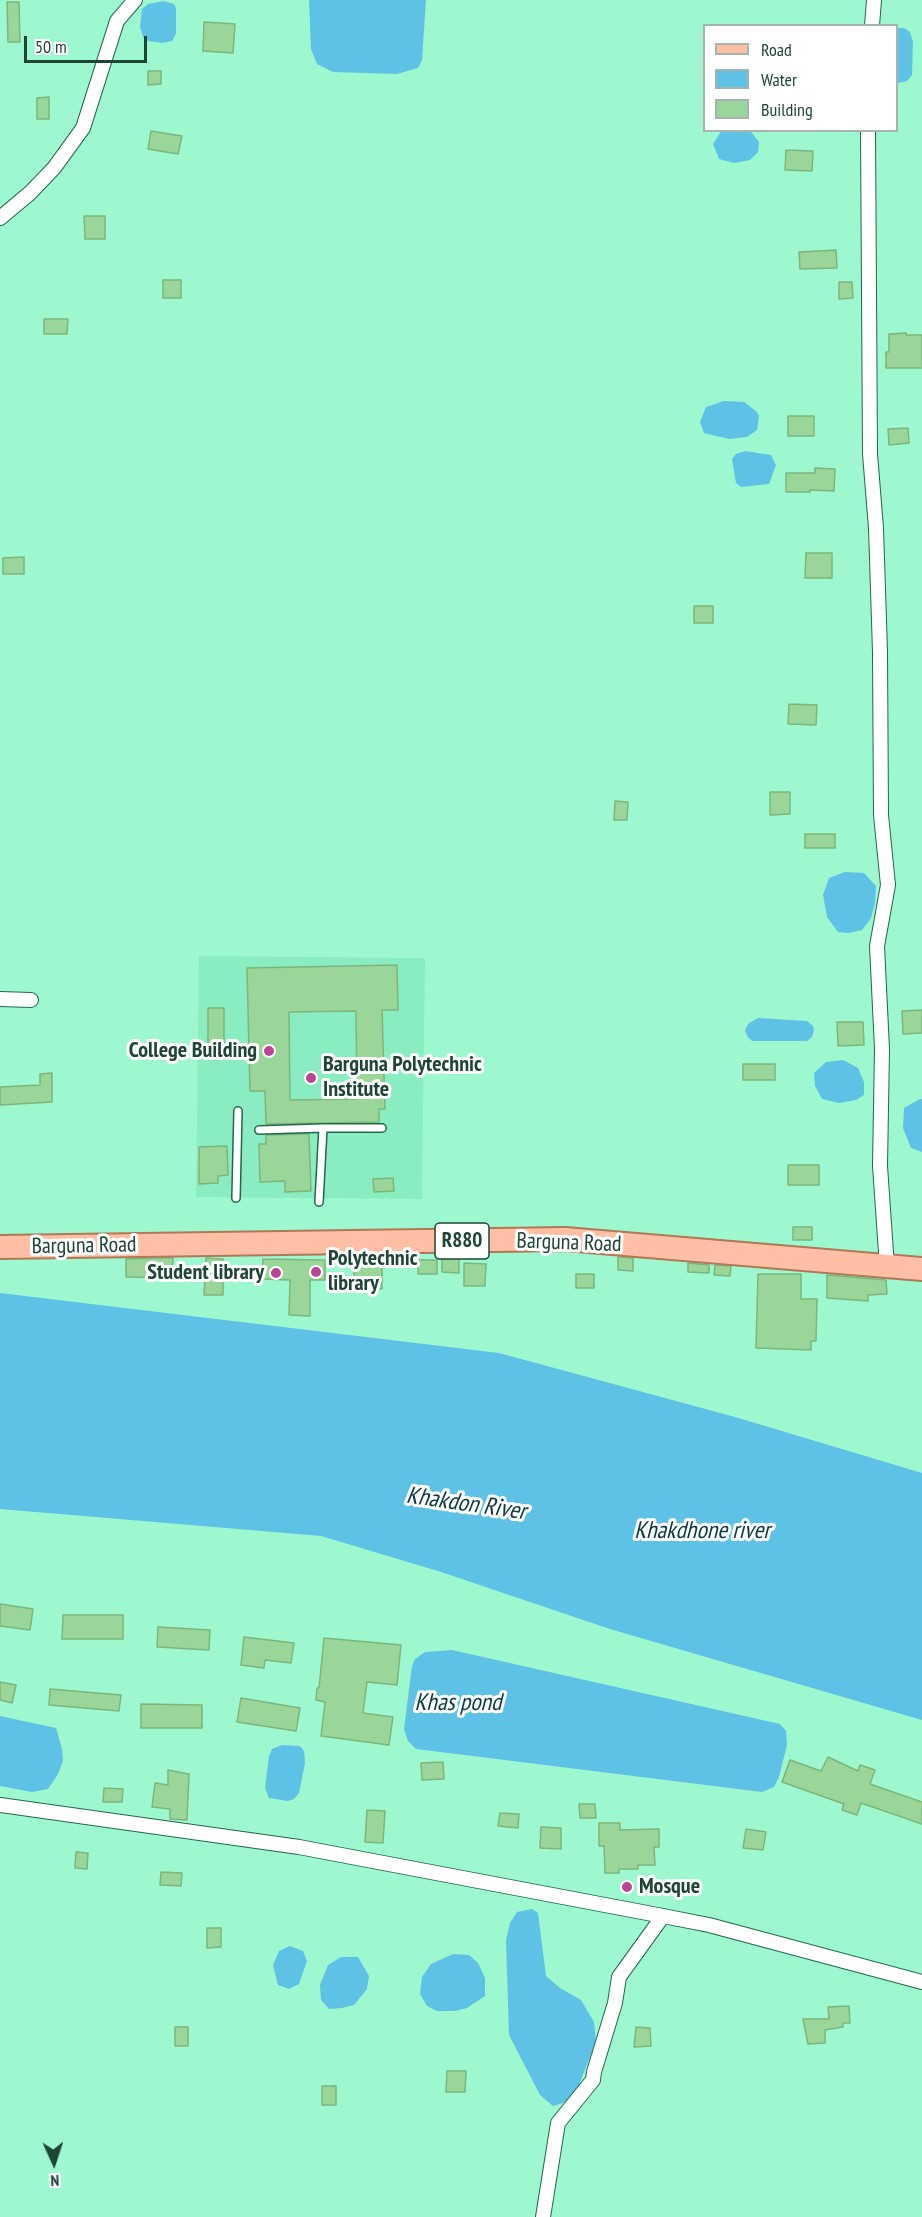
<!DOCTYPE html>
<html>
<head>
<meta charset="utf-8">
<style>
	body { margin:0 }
	#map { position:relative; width:922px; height:2217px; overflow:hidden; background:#9df8d0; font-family:"PT Sans Narrow",sans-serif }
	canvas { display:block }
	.legend { position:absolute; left:703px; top:24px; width:195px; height:108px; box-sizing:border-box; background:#fff; border:2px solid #a5b4ae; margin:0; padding:8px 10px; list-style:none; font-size:18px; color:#1e4434 }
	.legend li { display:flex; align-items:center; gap:12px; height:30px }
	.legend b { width:30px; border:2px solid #a5b4ae }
	.north { position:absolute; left:24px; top:2133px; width:60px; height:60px; -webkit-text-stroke:4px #fff; paint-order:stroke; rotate:177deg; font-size:16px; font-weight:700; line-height:24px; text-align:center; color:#1e4434 }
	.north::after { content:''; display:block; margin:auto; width:21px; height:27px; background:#1e4434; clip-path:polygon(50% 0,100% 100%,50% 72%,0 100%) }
	.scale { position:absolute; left:24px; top:36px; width:123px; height:27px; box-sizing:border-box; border:3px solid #1e4434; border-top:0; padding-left:8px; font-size:18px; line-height:21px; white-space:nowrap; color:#1e4434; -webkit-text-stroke:4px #fff; paint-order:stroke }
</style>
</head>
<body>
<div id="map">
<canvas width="922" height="2217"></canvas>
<ul class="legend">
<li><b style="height:8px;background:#febfa4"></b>Road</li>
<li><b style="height:16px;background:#5ec2e6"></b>Water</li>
<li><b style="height:16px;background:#9ad699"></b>Building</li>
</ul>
<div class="north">N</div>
<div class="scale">50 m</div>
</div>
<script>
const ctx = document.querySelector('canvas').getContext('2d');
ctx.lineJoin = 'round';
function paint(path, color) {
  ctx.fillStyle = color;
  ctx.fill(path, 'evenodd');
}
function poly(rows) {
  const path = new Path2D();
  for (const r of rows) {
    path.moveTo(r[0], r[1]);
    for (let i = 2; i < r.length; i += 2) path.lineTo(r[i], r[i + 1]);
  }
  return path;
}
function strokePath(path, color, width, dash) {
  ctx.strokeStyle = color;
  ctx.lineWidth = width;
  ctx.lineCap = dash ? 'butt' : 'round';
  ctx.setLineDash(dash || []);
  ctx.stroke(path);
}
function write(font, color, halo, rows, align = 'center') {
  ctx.font = font + ' "PT Sans Narrow",sans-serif';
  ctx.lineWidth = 6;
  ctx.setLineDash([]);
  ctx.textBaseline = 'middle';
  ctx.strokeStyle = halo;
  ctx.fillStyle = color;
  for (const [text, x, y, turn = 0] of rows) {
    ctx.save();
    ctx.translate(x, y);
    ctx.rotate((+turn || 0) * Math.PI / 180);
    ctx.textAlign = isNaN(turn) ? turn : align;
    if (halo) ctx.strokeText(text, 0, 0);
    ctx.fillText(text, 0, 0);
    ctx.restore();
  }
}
const built = poly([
	[199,956,425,958,422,1199,196,1197]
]);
const water = poly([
	[309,0,426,0,422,60,418,68,397,74,333,72,317,64,311,49],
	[164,1,174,4,176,8,176,34,172,41,162,43,148,41,143,37,140,27,142,9,148,4],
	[897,28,904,28,910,32,913,42,912,75,907,81,898,83],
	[722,130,751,132,759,142,758,152,750,160,734,163,719,159,713,144],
	[724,401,744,402,756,411,759,416,757,430,747,437,729,439,704,433,700,422,706,407],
	[745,451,771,455,776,465,769,484,741,487,736,483,732,459,736,454],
	[845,872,864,873,876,886,875,903,871,918,862,930,849,933,838,932,827,917,823,895,829,878],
	[758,1018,807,1021,813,1026,814,1030,812,1037,807,1041,752,1041,747,1036,745,1030,748,1024],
	[843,1060,858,1068,864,1082,864,1095,856,1100,839,1103,822,1099,815,1086,814,1073,826,1062],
	[920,1099,922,1099,922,1152,911,1148,903,1128,904,1108],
	[0,1293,499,1353,735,1417,922,1473,922,1720,610,1629,441,1572,321,1536,0,1509],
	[452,1650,780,1724,786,1731,787,1745,779,1777,774,1787,762,1792,416,1749,408,1741,404,1729,412,1666,415,1659,425,1652],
	[0,1716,56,1728,62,1749,63,1761,58,1774,48,1789,32,1792,0,1786],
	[282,1745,300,1746,304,1751,305,1763,299,1793,294,1799,288,1801,269,1798,265,1788,269,1756,272,1749],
	[532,1909,538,1913,546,1976,560,1988,581,2000,594,2022,596,2041,576,2093,563,2103,553,2106,540,2095,509,2035,506,1940,510,1923,517,1912],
	[290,1946,303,1951,307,1961,299,1984,289,1989,278,1985,273,1965,279,1951],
	[453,1954,469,1955,478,1963,485,1978,485,1996,467,2008,455,2011,437,2011,427,2006,420,1994,422,1977,431,1964],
	[341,1957,358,1957,369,1976,367,1989,354,2005,342,2008,329,2009,321,2000,320,1985,328,1965]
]);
const building = poly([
	[7,2,19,2,20,42,8,42,7,2],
	[204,22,235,24,233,53,203,51,204,22],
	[148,71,161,71,161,84,148,85,148,71],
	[49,97,49,119,37,119,37,98,49,97],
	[151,131,182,136,178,154,148,149,151,131],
	[786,150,813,151,812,171,785,170,786,150],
	[84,216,105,216,105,239,85,239,84,216],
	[836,250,837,268,800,269,799,252,836,250],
	[163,280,181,280,181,298,163,298,163,280],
	[839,282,852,282,853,298,839,299,839,282],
	[44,319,68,319,67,334,44,334,44,319],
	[906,333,906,335,922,335,922,368,886,368,886,352,889,352,889,334,906,333],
	[788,416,814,416,814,436,788,436,788,416],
	[908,428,909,443,889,445,888,429,908,428],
	[815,468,835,469,834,491,810,490,810,492,786,492,786,473,815,473,815,468],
	[806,553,832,553,832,578,805,578,806,553],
	[24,557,24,574,3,574,3,558,24,557],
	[694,606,713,606,713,623,694,623,694,606],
	[789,704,817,705,816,725,788,724,789,704],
	[770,792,790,792,790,814,770,815,770,792],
	[615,801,628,802,627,820,614,820,615,801],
	[805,834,835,834,835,848,805,848,805,834],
	[397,965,398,1010,382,1010,385,1109,379,1109,379,1122,266,1124,265,1091,250,1091,247,968,397,965],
	[356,1011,357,1099,290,1100,289,1012,356,1011],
	[208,1008,224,1008,224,1045,208,1045,208,1008],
	[922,1010,922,1033,903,1034,902,1011,922,1010],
	[837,1022,863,1022,864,1045,838,1046,837,1022],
	[743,1064,775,1064,775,1080,743,1080,743,1064],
	[52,1073,52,1102,0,1105,0,1087,40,1085,40,1074,52,1073],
	[309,1134,311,1191,285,1192,285,1181,260,1182,259,1144,266,1144,266,1135,309,1134],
	[227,1146,228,1175,218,1176,218,1183,199,1184,199,1147,227,1146],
	[788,1165,819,1165,819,1185,788,1185,788,1165],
	[393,1178,394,1191,374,1192,373,1179,393,1178],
	[793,1227,812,1227,812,1240,793,1240,793,1227],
	[442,1254,459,1254,459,1273,442,1272,442,1254],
	[618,1257,633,1258,633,1271,618,1270,618,1257],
	[162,1258,173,1258,172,1278,126,1277,126,1259,162,1258],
	[206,1258,223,1259,223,1295,204,1295,206,1258],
	[263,1259,325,1260,325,1280,310,1280,310,1316,289,1315,290,1280,262,1279,263,1259],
	[418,1260,437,1260,437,1274,418,1274,418,1260],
	[354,1263,382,1263,382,1289,354,1289,354,1263],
	[464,1263,486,1264,485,1286,464,1286,464,1263],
	[688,1263,709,1265,709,1273,688,1272,688,1263],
	[715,1265,731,1266,730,1276,714,1275,715,1265],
	[576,1274,594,1274,594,1288,576,1288,576,1274],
	[758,1274,801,1274,801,1299,817,1299,816,1341,811,1341,811,1350,756,1348,758,1274],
	[827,1275,886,1280,887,1294,868,1295,868,1301,827,1298,827,1275],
	[0,1604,33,1609,30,1630,0,1626,0,1604],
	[63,1615,123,1615,123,1639,62,1639,63,1615],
	[158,1627,210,1630,209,1650,157,1647,158,1627],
	[244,1637,294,1643,291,1663,265,1660,264,1668,241,1665,244,1637],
	[324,1638,401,1645,397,1685,367,1682,363,1713,393,1717,389,1745,321,1736,325,1702,316,1700,317,1688,319,1688,324,1638],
	[0,1682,16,1685,12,1703,0,1700,0,1682],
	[50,1689,121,1695,119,1711,49,1705,50,1689],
	[241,1698,300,1708,296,1731,237,1722,241,1698],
	[141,1704,202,1705,202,1728,141,1728,141,1704],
	[828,1757,858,1771,860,1765,875,1770,870,1784,922,1802,922,1824,861,1803,857,1815,842,1810,844,1804,782,1782,790,1760,821,1771,828,1757],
	[443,1762,444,1779,422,1780,421,1763,443,1762],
	[168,1770,189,1774,187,1820,170,1819,170,1809,152,1807,155,1783,168,1785,168,1770],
	[104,1788,123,1789,122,1802,103,1802,104,1788],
	[579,1804,595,1804,596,1818,580,1818,579,1804],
	[367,1810,385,1811,383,1843,365,1842,367,1810],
	[500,1813,519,1814,518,1828,498,1826,500,1813],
	[599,1823,620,1823,620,1830,659,1829,659,1847,654,1847,655,1865,638,1865,638,1869,619,1869,619,1873,605,1873,604,1846,599,1846,599,1823],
	[541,1827,561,1828,561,1849,540,1848,541,1827],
	[746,1829,766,1832,763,1850,743,1848,746,1829],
	[76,1852,88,1853,87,1869,75,1868,76,1852],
	[161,1872,182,1873,181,1886,160,1885,161,1872],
	[207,1928,221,1928,221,1947,207,1948,207,1928],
	[849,2006,850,2023,843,2023,843,2027,825,2030,825,2043,808,2044,803,2019,829,2019,828,2007,849,2006],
	[175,2027,188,2027,188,2046,175,2046,175,2027],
	[636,2027,650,2028,651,2046,634,2047,636,2027],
	[447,2071,466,2071,465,2092,446,2092,447,2071],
	[322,2086,336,2086,336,2105,322,2105,322,2086]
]);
const lane = poly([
	[259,1130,323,1128],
	[236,1198,238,1111],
	[319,1202,323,1128,382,1128]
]);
const street = poly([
	[872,26,874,0],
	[868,130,870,454,876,528,880,652,881,815,888,885,877,946,882,1049,880,1166,887,1267],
	[0,218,30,193,54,168,83,128,117,21,135,0],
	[0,999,31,1000],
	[0,1805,299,1847,663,1916,709,1925,922,1982],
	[543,2217,558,2123,593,2080,594,2072,615,2003,619,1977,663,1916]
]);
const primary = poly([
	[0,1247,565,1239,922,1269]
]);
const markers = [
	[269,1051,6,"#be4393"],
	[311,1078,6,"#be4393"],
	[316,1272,6,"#be4393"],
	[276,1273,6,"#be4393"],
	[627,1887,6,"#be4393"]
];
const shields = [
	[462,1241,54]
];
const shieldNames = [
	["R880",462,1241]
];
const poiNames = [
	["College Building",257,1051,"right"],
	["Barguna Polytechnic",323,1065],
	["Institute",323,1090],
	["Polytechnic",328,1259],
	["library",328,1284],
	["Student library",264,1273,"right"],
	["Mosque",639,1887]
];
const streetNames = [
	["Barguna Road",569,1243,2],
	["Barguna Road",84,1246,-1]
];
const waterNames = [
	["Khakdon River",466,1504,8],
	["Khakdhone river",702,1531],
	["Khas pond",458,1703]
];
paint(built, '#8aedc1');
paint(water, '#5ec2e6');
paint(building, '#9ad699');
strokePath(building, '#7bb67b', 1.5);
strokePath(lane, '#21684d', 10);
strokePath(street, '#21684d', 16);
strokePath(primary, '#b07955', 26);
strokePath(lane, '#fff', 7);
strokePath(street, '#fff', 14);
strokePath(primary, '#febfa4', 22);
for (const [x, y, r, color] of markers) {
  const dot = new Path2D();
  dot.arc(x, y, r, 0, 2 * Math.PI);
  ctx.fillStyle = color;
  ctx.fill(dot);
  strokePath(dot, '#fff', 2);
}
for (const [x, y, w] of shields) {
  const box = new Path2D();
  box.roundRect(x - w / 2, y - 18, w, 36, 4.5);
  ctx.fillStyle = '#fff';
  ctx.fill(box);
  strokePath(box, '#1e4434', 1.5);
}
write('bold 21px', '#1e4434', null, shieldNames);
write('bold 22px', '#1e4434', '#fff', poiNames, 'left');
write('22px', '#1e4434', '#fff', streetNames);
write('italic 24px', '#093847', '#fff', waterNames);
</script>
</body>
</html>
